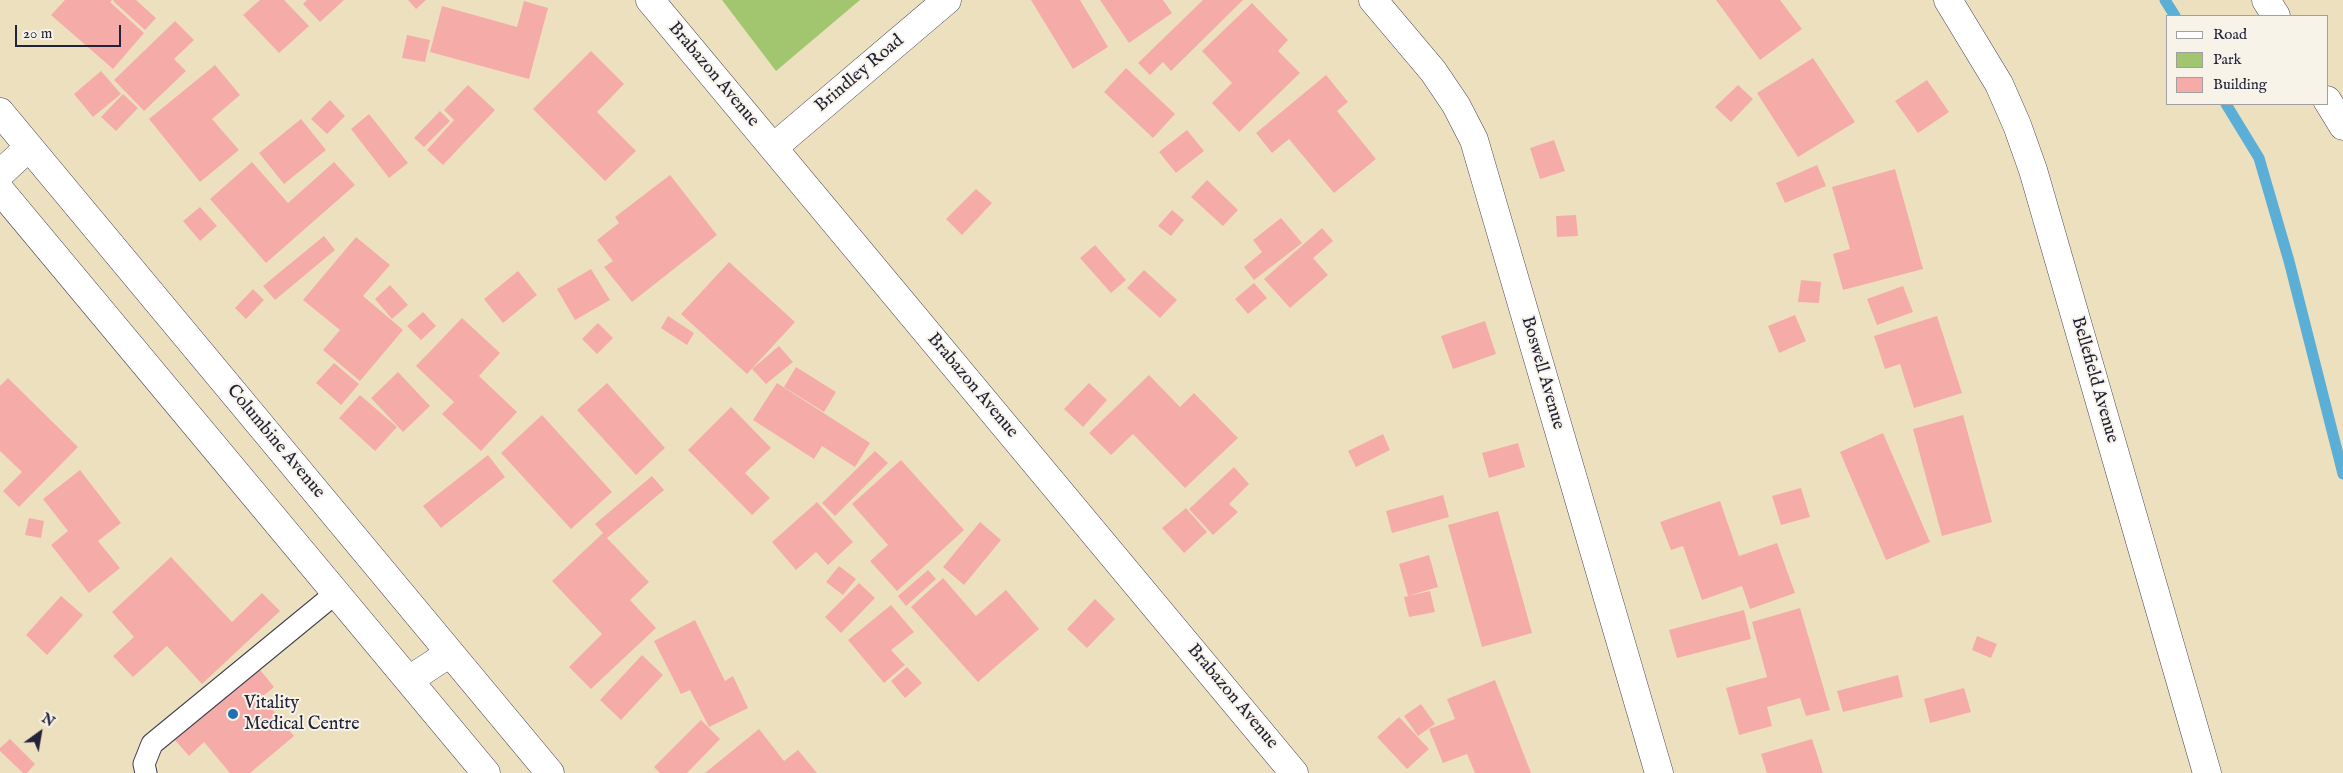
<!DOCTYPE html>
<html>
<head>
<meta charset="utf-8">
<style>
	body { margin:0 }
	#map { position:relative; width:2343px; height:773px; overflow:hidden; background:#ede0bf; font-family:"IM FELL English",serif }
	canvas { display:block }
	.legend { position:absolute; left:2166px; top:15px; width:162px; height:90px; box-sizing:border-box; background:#f7f3e8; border:1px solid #a29fa3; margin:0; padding:6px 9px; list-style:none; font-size:15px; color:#22223b }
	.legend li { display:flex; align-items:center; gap:10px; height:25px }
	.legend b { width:25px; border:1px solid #a29fa3 }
	.north { position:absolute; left:15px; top:708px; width:50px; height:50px; -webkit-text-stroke:4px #f7f3e8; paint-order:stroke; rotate:32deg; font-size:14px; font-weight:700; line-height:20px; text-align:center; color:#22223b }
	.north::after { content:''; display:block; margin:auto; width:18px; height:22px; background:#22223b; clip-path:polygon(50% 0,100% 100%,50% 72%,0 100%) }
	.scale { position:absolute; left:15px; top:25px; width:106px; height:22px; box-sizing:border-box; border:2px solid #22223b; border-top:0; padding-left:6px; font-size:15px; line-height:18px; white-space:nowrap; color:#22223b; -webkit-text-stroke:4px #f7f3e8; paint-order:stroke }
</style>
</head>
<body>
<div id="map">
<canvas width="2343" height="773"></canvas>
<ul class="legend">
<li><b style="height:6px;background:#fff"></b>Road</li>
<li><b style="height:14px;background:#a2c670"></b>Park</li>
<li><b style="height:14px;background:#f5aca9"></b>Building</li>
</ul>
<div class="north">N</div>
<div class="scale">20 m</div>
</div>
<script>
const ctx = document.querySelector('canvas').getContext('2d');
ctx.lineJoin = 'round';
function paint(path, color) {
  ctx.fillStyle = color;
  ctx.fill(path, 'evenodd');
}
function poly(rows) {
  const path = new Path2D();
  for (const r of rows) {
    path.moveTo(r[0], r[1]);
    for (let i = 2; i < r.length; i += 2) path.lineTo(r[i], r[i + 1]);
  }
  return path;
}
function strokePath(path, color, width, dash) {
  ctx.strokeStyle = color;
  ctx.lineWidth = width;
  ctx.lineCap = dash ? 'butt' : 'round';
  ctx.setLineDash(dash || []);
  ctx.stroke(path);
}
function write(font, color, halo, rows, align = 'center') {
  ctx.font = font + ' "IM FELL English",serif';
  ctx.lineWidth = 4;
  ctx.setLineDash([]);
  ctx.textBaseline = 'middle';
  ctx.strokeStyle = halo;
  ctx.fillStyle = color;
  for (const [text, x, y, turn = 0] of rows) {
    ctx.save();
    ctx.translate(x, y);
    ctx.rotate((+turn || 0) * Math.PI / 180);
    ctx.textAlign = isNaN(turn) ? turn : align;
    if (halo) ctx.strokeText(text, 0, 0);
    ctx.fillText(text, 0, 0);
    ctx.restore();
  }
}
const green = poly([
	[722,0,860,0,776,71]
]);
const stream = poly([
	[2165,0,2175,16],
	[2226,104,2259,158,2289,261,2343,474]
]);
const building = poly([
	[65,0,112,0,110,2,144,33,113,69,51,15],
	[114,0,136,0,156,18,145,30,113,1],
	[260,0,284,0,309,26,279,53,243,15],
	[307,0,344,0,320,22,303,4],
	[408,0,426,0,416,9],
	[1031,0,1080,0,1108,47,1073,69],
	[1100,0,1163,0,1172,13,1129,43],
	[1203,0,1243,0,1171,71,1163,62,1150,75,1138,63],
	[1716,0,1780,0,1802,29,1760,60],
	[524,1,548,8,529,79,430,52,442,6,517,27],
	[1252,3,1288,40,1278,51,1300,73,1239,132,1212,103,1232,83,1202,51],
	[175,21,194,40,174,59,186,71,144,111,114,80],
	[407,35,430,40,425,62,402,58],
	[591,51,624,84,597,112,636,151,605,181,533,109],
	[1813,58,1855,122,1798,157,1757,93],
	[215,65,240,95,212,119,239,150,200,182,149,119],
	[1126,68,1175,114,1153,138,1104,92],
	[101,71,121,94,93,117,74,94],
	[1326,75,1348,102,1337,111,1376,159,1334,193,1289,139,1272,153,1256,133],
	[1927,80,1949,112,1918,133,1895,101],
	[468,85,495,110,443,165,427,150,454,120,444,110],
	[1738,85,1753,99,1731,122,1715,107],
	[123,94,138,108,116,131,101,117],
	[330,100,345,116,327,134,311,119],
	[440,111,450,121,424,147,414,138],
	[369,114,408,163,389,178,351,129],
	[301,119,326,150,284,184,259,153],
	[1187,130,1204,151,1176,173,1159,152],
	[1554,140,1565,171,1540,179,1530,148],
	[252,162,288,203,334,162,355,185,266,263,210,199],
	[1817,165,1826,186,1785,203,1776,183],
	[1895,169,1923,269,1843,290,1833,254,1850,249,1832,187],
	[670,175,717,235,632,302,604,267,613,261,597,240,619,223,615,217],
	[1207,180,1238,210,1223,226,1191,197],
	[976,189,992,203,962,235,946,219],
	[200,207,217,226,200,241,183,221],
	[1172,210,1184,220,1171,236,1158,226],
	[1576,215,1578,236,1557,237,1556,216],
	[1281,218,1302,243,1254,280,1244,267,1262,252,1253,240],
	[1322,228,1333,241,1313,258,1328,275,1290,308,1264,279],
	[324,236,335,250,275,300,263,286],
	[356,237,390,265,363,296,403,330,360,381,323,350,340,330,303,300],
	[1095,245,1126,280,1111,293,1080,258],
	[729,262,795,322,747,374,681,314],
	[591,269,610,300,575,320,557,289],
	[1144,270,1177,300,1160,318,1127,288],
	[518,271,537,295,503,323,484,299],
	[1801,280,1821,282,1819,303,1798,302],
	[1254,283,1267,298,1248,314,1235,299],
	[390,285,408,305,392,319,375,299],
	[1903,286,1913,312,1877,325,1867,299],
	[253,289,264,300,246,319,235,308],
	[423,312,436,326,421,340,407,326],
	[1795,315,1806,341,1779,353,1768,326],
	[668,316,694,333,687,345,661,328],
	[1937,316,1962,393,1914,408,1900,364,1885,369,1874,336],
	[462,318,500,353,479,376,517,412,481,451,442,414,454,402,416,366],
	[1485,321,1496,354,1453,369,1441,336],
	[598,323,613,338,597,354,582,339],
	[779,346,793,362,766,384,752,369],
	[334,363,359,384,341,405,316,383],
	[796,367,836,392,824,412,784,387],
	[398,372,430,406,403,432,371,398],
	[1149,375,1180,407,1194,393,1238,438,1185,488,1133,434,1111,455,1089,433],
	[8,378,78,447,19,507,3,491,22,472,0,451,0,386],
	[607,383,665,448,636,475,577,410],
	[777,383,870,443,855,467,822,446,814,459,753,420],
	[1089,383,1107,400,1083,427,1064,409],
	[360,395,397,427,375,451,339,418],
	[731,407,771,448,745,473,770,498,752,515,688,450],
	[542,415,612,492,571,529,501,453],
	[1963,415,1992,522,1942,536,1913,429],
	[1883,433,1930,542,1886,560,1840,452],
	[1383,434,1390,450,1356,467,1348,451],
	[1518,443,1525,467,1489,478,1482,453],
	[875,451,888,463,835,516,822,503],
	[488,455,505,477,441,528,423,506],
	[901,460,964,530,897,591,870,561,888,545,852,504],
	[1234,467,1249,484,1229,504,1238,512,1213,535,1189,509],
	[80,470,121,523,98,541,120,568,89,593,51,545,68,531,43,499],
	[652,476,664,490,607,538,649,582,630,600,656,628,591,689,569,667,602,634,552,581,603,533,595,524],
	[1801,488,1810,517,1781,525,1772,496],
	[1443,495,1449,517,1392,533,1386,511],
	[1720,501,1739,556,1777,543,1795,593,1750,609,1742,586,1702,600,1683,546,1671,550,1660,522],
	[817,502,853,542,828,565,816,552,796,570,772,542],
	[1186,508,1207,532,1184,553,1162,528],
	[1498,511,1532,633,1482,647,1448,525],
	[29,518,44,521,41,538,25,535],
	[980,522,1001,540,964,585,943,567],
	[1429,555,1438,587,1408,596,1399,564],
	[171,557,232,622,262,593,280,611,202,684,167,646,133,677,113,656,134,637,112,612],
	[839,566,856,579,843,595,826,582],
	[928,570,936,579,906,606,898,596],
	[943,578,976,616,1006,590,1039,629,978,682,911,607],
	[859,583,875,598,841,633,825,617],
	[1430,591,1435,612,1409,617,1404,597],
	[61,596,83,615,47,655,26,635],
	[1095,599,1115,619,1087,648,1067,629],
	[891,605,914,632,891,650,905,665,884,683,848,640],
	[1800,608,1830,710,1806,716,1800,698,1767,707,1772,726,1739,735,1726,688,1767,677,1752,622],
	[1744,610,1751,639,1677,658,1669,630],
	[695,620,725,681,733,676,748,708,709,727,690,690,681,694,654,641],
	[1977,636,1997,644,1991,658,1972,650],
	[642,655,663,675,621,720,600,700],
	[253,661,274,687,262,697,294,736,250,773,230,773,204,742,189,756,168,732],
	[907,667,922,683,905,698,891,681],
	[1898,675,1903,697,1843,712,1837,691],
	[1495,680,1531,773,1475,773,1467,754,1443,763,1429,729,1455,719,1447,699],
	[1964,688,1971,712,1930,723,1924,699],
	[1421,704,1435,724,1418,736,1404,716],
	[1399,717,1429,749,1407,769,1377,737],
	[701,720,720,739,687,773,660,773,654,767],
	[759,729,784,761,798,750,817,773,705,773],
	[10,739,35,764,27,773,23,773,0,751,0,748],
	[1812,739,1823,773,1767,773,1761,754]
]);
const lane = poly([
	[146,773,144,764,152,744,336,593]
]);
const street = poly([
	[650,0,1294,773],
	[1373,0,1433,71,1456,105,1474,140,1659,773],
	[1948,0,1999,84,2017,125,2033,170,2207,773],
	[2266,0,2276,16],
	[2327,100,2343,126],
	[774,147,947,0]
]);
const secondary = poly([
	[0,112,550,773],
	[0,174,29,147],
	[0,190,486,773],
	[409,680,450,653]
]);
const markers = [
	[233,714,6,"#1f6fb2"]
];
const streetNames = [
	["Brindley Road",860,74,-40],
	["Brabazon Avenue",713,75,50],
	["Boswell Avenue",1542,373,74],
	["Bellefield Avenue",2094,380,74],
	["Brabazon Avenue",972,386,50],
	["Columbine Avenue",275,442,50],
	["Brabazon Avenue",1232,697,50]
];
const poiNames = [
	["Vitality",244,704],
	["Medical Centre",244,725]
];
paint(green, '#a2c670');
strokePath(stream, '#5baed6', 11);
paint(building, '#f5aca9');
strokePath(lane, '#403e4f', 23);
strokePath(street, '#403e4f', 29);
strokePath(secondary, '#403e4f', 29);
strokePath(lane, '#fff', 21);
strokePath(street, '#fff', 28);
strokePath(secondary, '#fff', 28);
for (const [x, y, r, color] of markers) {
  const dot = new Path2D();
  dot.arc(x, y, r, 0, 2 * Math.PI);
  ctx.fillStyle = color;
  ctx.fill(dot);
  strokePath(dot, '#f7f3e8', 2);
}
write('18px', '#22223b', '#f7f3e8', streetNames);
write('18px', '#22223b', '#f7f3e8', poiNames, 'left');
</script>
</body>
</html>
